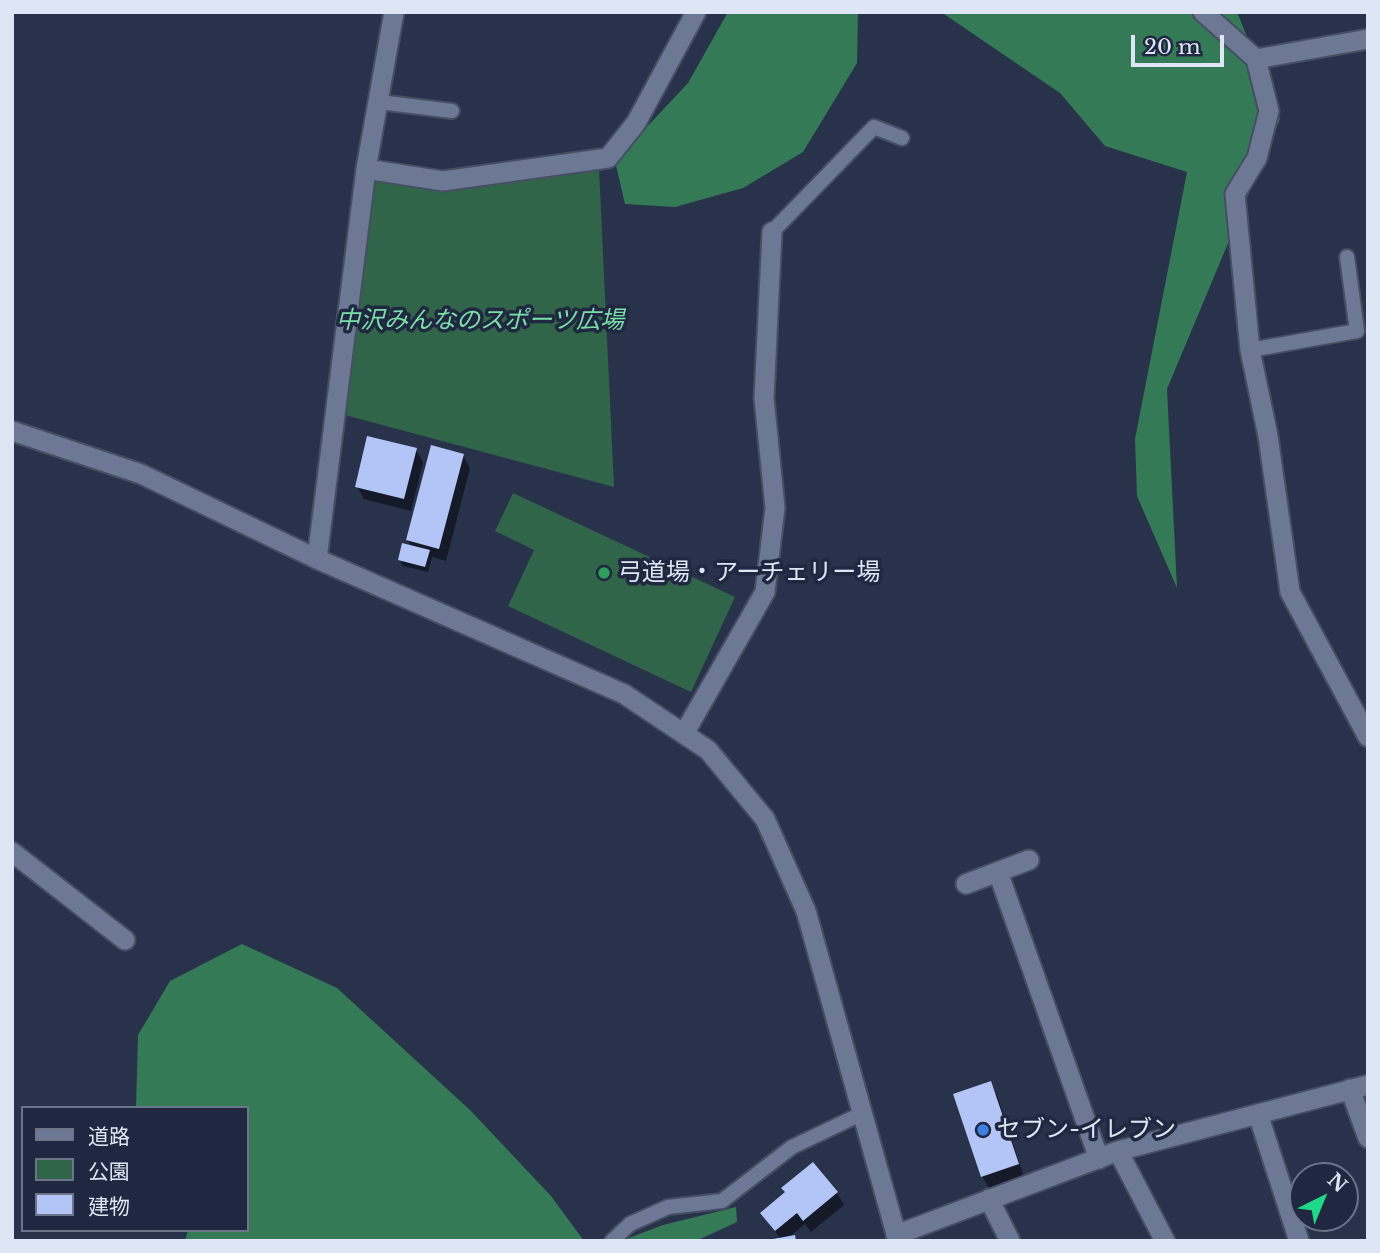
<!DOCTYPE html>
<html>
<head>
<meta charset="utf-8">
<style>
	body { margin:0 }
	#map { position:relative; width:1380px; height:1253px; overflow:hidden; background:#28324b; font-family:"Libre Baskerville","Noto Sans JP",serif }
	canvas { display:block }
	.frame { position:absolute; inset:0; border:14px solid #dee5f5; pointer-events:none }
	.legend { position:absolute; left:21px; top:1106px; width:228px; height:126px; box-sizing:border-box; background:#1f2840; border:2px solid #6b7488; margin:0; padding:9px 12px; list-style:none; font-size:21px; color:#dee5f5 }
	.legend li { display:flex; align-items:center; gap:14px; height:35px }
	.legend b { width:35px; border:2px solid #6b7488 }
	.north { position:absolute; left:1289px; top:1162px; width:70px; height:70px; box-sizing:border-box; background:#1f2840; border:2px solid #6b7488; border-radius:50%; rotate:43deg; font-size:19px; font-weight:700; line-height:28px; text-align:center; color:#dee5f5 }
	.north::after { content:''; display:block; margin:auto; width:24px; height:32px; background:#1ed888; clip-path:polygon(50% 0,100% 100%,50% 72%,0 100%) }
	.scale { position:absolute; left:1131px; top:35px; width:93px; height:32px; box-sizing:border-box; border:4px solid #dee5f5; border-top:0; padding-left:9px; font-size:21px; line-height:24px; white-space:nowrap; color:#dee5f5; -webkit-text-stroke:5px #1f2840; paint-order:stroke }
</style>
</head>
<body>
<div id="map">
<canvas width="1380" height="1253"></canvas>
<div class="frame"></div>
<ul class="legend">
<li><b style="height:9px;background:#6d7895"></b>道路</li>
<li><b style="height:19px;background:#306549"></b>公園</li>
<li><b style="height:19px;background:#b2c5f6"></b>建物</li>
</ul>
<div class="north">N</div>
<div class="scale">20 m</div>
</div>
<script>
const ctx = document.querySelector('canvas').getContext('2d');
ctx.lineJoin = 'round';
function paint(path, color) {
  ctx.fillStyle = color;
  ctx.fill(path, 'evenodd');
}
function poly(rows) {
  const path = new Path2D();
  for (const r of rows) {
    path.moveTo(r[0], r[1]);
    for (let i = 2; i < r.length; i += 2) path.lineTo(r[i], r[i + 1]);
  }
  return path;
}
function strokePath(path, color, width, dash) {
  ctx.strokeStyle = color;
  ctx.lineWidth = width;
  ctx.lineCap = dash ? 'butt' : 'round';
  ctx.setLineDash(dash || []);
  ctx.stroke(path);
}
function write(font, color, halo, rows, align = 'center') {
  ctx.font = font + ' "Libre Baskerville","Noto Sans JP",serif';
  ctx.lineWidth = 7;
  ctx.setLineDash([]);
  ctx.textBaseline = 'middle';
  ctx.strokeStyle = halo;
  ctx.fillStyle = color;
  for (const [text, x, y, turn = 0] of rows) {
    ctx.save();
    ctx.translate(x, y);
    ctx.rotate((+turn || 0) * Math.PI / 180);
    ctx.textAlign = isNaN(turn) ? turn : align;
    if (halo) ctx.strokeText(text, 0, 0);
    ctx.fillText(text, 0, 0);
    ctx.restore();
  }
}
const green = poly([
	[599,169,614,487,341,414,372,181,449,188],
	[513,493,735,597,691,692,508,606,534,550,495,531]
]);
const forest = poly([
	[728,12,858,12,857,63,803,152,743,188,675,207,625,204,615,161,688,83],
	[941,12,1237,12,1280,119,1167,389,1177,588,1137,496,1135,439,1187,172,1105,146,1060,93],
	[242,944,337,988,470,1110,551,1196,584,1241,185,1241,188,1230,247,1230,247,1108,136,1108,138,1035,170,981],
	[736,1207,737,1222,696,1241,621,1241,663,1225]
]);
const shadow = poly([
	[416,450,423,462,411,511,364,499,357,486],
	[463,455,470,468,446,561,432,557,428,572,403,566,400,560,412,548,408,540],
	[990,1083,997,1095,1024,1177,989,1188,982,1176],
	[837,1193,844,1205,811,1232,805,1224,788,1238,794,1237,796,1241,776,1241,781,1240,762,1213]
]);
const building = poly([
	[367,436,417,448,404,499,355,487],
	[431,445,464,454,439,549,406,540],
	[402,543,430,550,425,567,398,560],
	[991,1081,1019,1164,981,1177,953,1094],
	[813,1162,838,1192,803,1221,797,1213,775,1231,760,1213,785,1192,781,1188],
	[795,1235,796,1241,773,1241,773,1239]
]);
const service = poly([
	[379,102,452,111],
	[772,232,874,127,902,138],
	[1250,350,1357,331,1347,257],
	[612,1241,630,1224,668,1207,722,1201,792,1147,863,1113]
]);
const minor = poly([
	[1203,12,1256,59,1269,111,1257,158,1235,194,1250,350,1268,436,1290,592,1368,737],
	[1256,59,1368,39],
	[366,169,443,181,608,158,636,123,696,12],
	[317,559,366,169,394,12],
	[685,732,765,592,775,508,764,398,772,232],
	[12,852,125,940],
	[998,872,1099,1159],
	[966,884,1029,860],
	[1350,1089,1368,1138],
	[1258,1114,1299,1241],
	[1118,1151,1165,1241],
	[989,1199,1010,1241],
	[896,1235,1118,1151,1368,1085]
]);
const tertiary = poly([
	[12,431,141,474,317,559,624,694,708,750,765,819,806,911,898,1241]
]);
const markers = [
	[604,573,7,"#2e9e5b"],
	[983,1130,7,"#3f7fe0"]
];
const parkNames = [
	["中沢みんなのスポーツ広場",480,321]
];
const poiNames = [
	["弓道場・アーチェリー場",618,573],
	["セブン-イレブン",997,1130]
];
paint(green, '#306549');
paint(forest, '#357a57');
paint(shadow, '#0007');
paint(building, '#b2c5f6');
strokePath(service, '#464e63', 18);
strokePath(minor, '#464e63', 23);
strokePath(tertiary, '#464e63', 23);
strokePath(service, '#6d7895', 14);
strokePath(minor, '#6d7895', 19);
strokePath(tertiary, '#6d7895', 19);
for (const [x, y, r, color] of markers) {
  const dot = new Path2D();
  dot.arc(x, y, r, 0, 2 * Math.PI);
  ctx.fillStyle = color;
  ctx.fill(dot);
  strokePath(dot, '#1f2840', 2.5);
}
write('italic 24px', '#7bdea8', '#1f2840', parkNames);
write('24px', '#dee5f5', '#1f2840', poiNames, 'left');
</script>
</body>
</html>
